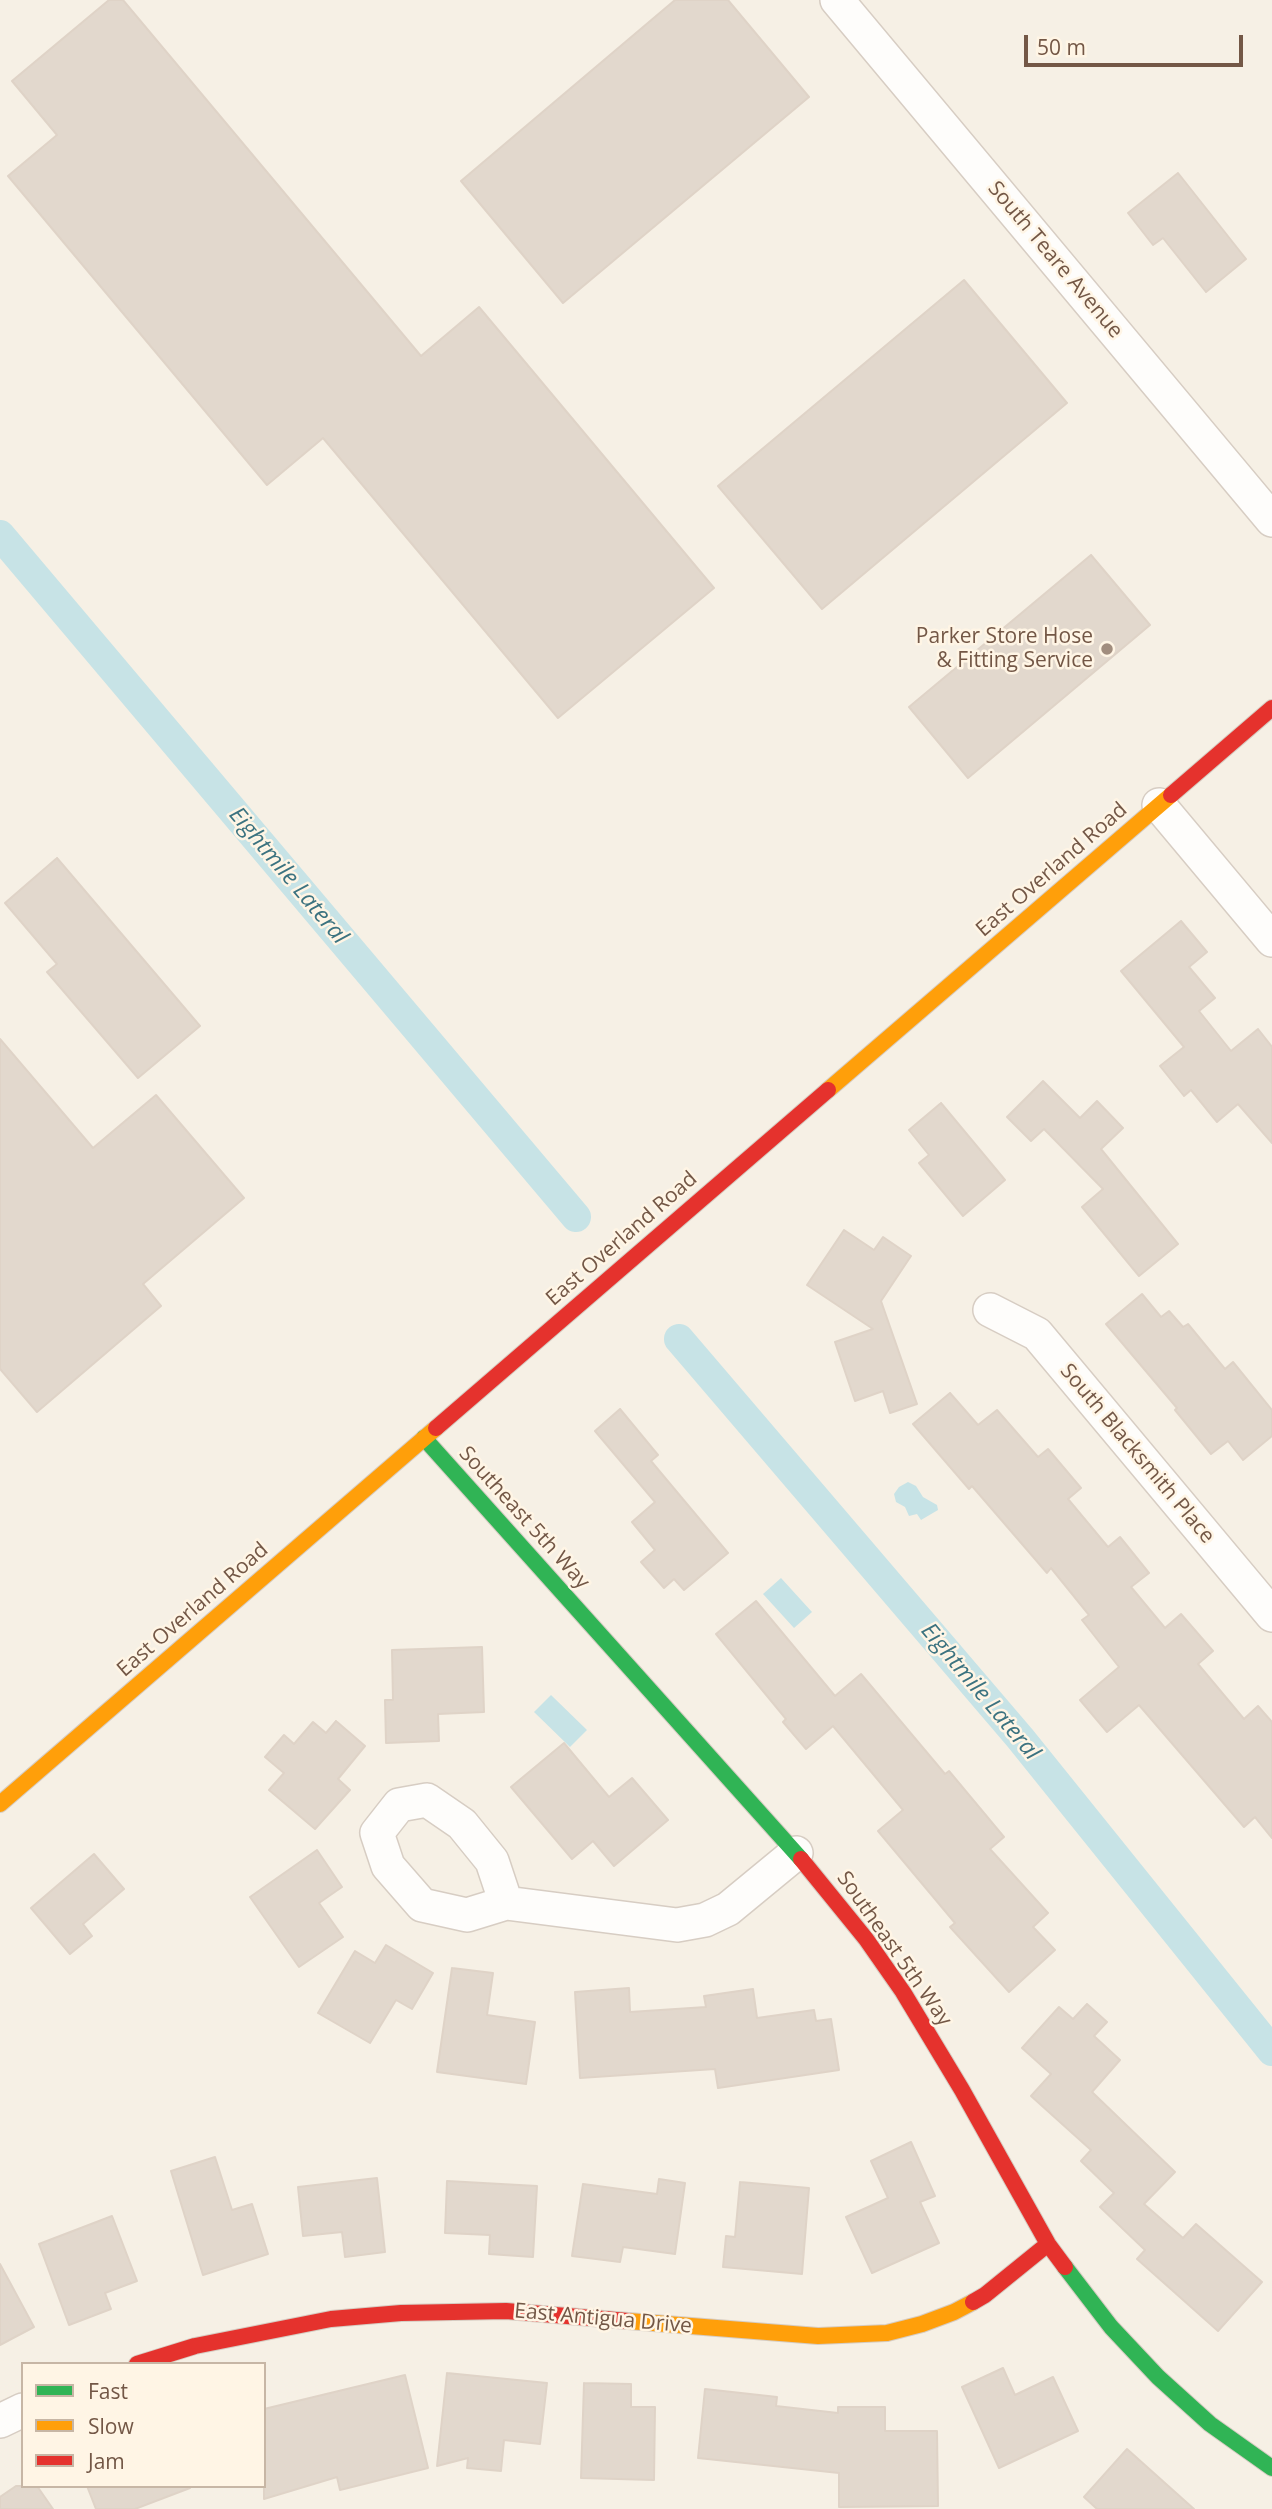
<!DOCTYPE html>
<html>
<head>
<meta charset="utf-8">
<style>
	body { margin:0 }
	#map { position:relative; width:1272px; height:2509px; overflow:hidden; background:#f6f0e5; font-family:"Open Sans",sans-serif }
	canvas { display:block }
	.legend { position:absolute; left:21px; top:2362px; width:245px; height:126px; box-sizing:border-box; background:#fff5e5; border:2px solid #c7b6a5; margin:0; padding:9px 12px; list-style:none; font-size:21px; color:#735746 }
	.legend li { display:flex; align-items:center; gap:14px; height:35px }
	.legend b { width:35px; border:2px solid #c7b6a5 }
	.scale { position:absolute; left:1024px; top:35px; width:219px; height:32px; box-sizing:border-box; border:4px solid #735746; border-top:0; padding-left:9px; font-size:21px; line-height:24px; white-space:nowrap; color:#735746; -webkit-text-stroke:5px #fff5e5; paint-order:stroke }
</style>
</head>
<body>
<div id="map">
<canvas width="1272" height="2509"></canvas>
<ul class="legend">
<li><b style="height:9px;background:#30b455"></b>Fast</li>
<li><b style="height:9px;background:#ff9f0a"></b>Slow</li>
<li><b style="height:9px;background:#e5322d"></b>Jam</li>
</ul>
<div class="scale">50 m</div>
</div>
<script>
const ctx = document.querySelector('canvas').getContext('2d');
ctx.lineJoin = 'round';
function paint(path, color) {
  ctx.fillStyle = color;
  ctx.fill(path, 'evenodd');
}
function poly(rows) {
  const path = new Path2D();
  for (const r of rows) {
    path.moveTo(r[0], r[1]);
    for (let i = 2; i < r.length; i += 2) path.lineTo(r[i], r[i + 1]);
  }
  return path;
}
function strokePath(path, color, width, dash) {
  ctx.strokeStyle = color;
  ctx.lineWidth = width;
  ctx.lineCap = dash ? 'butt' : 'round';
  ctx.setLineDash(dash || []);
  ctx.stroke(path);
}
function write(font, color, halo, rows, align = 'center') {
  ctx.font = font + ' "Open Sans",sans-serif';
  ctx.lineWidth = 5;
  ctx.setLineDash([]);
  ctx.textBaseline = 'middle';
  ctx.strokeStyle = halo;
  ctx.fillStyle = color;
  for (const [text, x, y, turn = 0] of rows) {
    ctx.save();
    ctx.translate(x, y);
    ctx.rotate((+turn || 0) * Math.PI / 180);
    ctx.textAlign = isNaN(turn) ? turn : align;
    if (halo) ctx.strokeText(text, 0, 0);
    ctx.fillText(text, 0, 0);
    ctx.restore();
  }
}
const water = poly([
	[908,1482,916,1486,923,1497,937,1505,938,1510,921,1520,917,1514,909,1516,905,1507,896,1502,894,1494,899,1487],
	[781,1578,812,1612,794,1628,763,1594],
	[551,1695,587,1730,570,1747,534,1712]
]);
const canal = poly([
	[0,535,576,1217],
	[679,1339,1020,1738,1272,2051]
]);
const building = poly([
	[109,0,123,0,421,356,479,307,714,588,558,718,323,438,267,485,8,176,57,135,12,81,109,0],
	[675,0,728,0,809,97,563,303,461,181,675,0],
	[1178,173,1246,259,1206,292,1163,238,1153,245,1128,213,1178,173],
	[964,280,1067,403,822,609,718,486,964,280],
	[1091,555,1150,625,968,778,909,707,1091,555],
	[57,858,200,1026,138,1078,47,972,57,964,5,903,57,858],
	[1181,921,1207,952,1189,967,1215,998,1199,1011,1231,1051,1258,1029,1272,1047,1272,1143,1238,1104,1217,1122,1191,1090,1184,1096,1160,1066,1184,1047,1121,971,1181,921],
	[0,1039,93,1148,156,1095,244,1198,143,1284,161,1306,37,1412,0,1369,0,1039],
	[1043,1081,1080,1118,1097,1101,1123,1128,1101,1149,1178,1244,1139,1276,1082,1207,1103,1189,1044,1129,1031,1141,1007,1117,1043,1081],
	[941,1103,1005,1180,963,1216,919,1163,929,1155,909,1130,941,1103],
	[844,1230,874,1250,883,1237,911,1256,881,1301,917,1404,890,1413,883,1391,855,1401,835,1342,873,1329,807,1285,844,1230],
	[1142,1294,1161,1317,1169,1311,1183,1327,1188,1324,1225,1369,1233,1362,1272,1410,1272,1436,1243,1460,1228,1441,1211,1454,1175,1410,1177,1408,1106,1324,1142,1294],
	[950,1393,978,1425,997,1410,1038,1457,1048,1449,1081,1488,1068,1499,1108,1547,1120,1537,1149,1573,1131,1587,1165,1628,1181,1614,1213,1651,1198,1664,1244,1719,1258,1706,1272,1722,1272,1838,1255,1817,1244,1827,1139,1705,1107,1732,1080,1700,1119,1667,1082,1620,1089,1615,1051,1568,1047,1573,972,1486,969,1489,913,1424,950,1393],
	[620,1409,658,1455,651,1461,728,1553,684,1590,674,1579,664,1588,641,1562,655,1550,632,1522,655,1502,595,1431,620,1409],
	[756,1601,835,1696,861,1674,945,1774,949,1771,1004,1837,990,1849,1048,1913,1033,1927,1055,1950,1009,1992,950,1927,955,1923,878,1831,903,1810,833,1726,806,1749,783,1722,786,1719,716,1634,756,1601],
	[482,1647,484,1712,438,1714,439,1741,386,1743,385,1700,393,1700,392,1650,482,1647],
	[336,1721,365,1746,338,1779,350,1790,315,1829,269,1790,284,1773,265,1757,284,1735,294,1744,313,1722,326,1733,336,1721],
	[564,1743,609,1797,632,1778,668,1820,614,1866,593,1841,572,1859,511,1787,564,1743],
	[317,1850,342,1887,319,1903,343,1937,299,1967,250,1897,317,1850],
	[94,1854,124,1889,83,1924,92,1936,70,1954,31,1908,94,1854],
	[386,1945,433,1973,412,2009,396,2000,370,2043,318,2013,355,1951,375,1963,386,1945],
	[452,1968,493,1973,487,2015,535,2022,526,2084,437,2072,452,1968],
	[629,1988,630,2012,706,2007,704,1996,753,1989,757,2018,814,2010,816,2021,831,2019,839,2070,718,2088,715,2069,580,2078,575,1992,629,1988],
	[1087,2004,1107,2022,1094,2036,1120,2060,1092,2092,1175,2172,1144,2204,1183,2238,1196,2224,1262,2282,1218,2331,1137,2259,1145,2250,1100,2207,1114,2193,1081,2161,1091,2150,1031,2096,1051,2074,1022,2048,1059,2007,1073,2019,1087,2004],
	[911,2142,935,2196,920,2202,939,2243,872,2273,846,2217,888,2198,871,2161,911,2142],
	[215,2157,232,2210,252,2204,268,2254,203,2275,171,2171,215,2157],
	[377,2178,385,2252,345,2257,342,2232,303,2236,298,2187,377,2178],
	[659,2179,685,2183,675,2254,623,2247,620,2262,572,2256,583,2184,657,2194,659,2179],
	[447,2181,537,2186,533,2257,489,2254,490,2235,445,2233,447,2181],
	[740,2182,809,2188,802,2274,723,2267,726,2236,735,2237,740,2182],
	[112,2216,137,2281,105,2293,111,2309,69,2325,39,2244,112,2216],
	[0,2264,34,2327,0,2345,0,2264],
	[1003,2368,1015,2395,1053,2377,1078,2431,999,2468,962,2387,1003,2368],
	[447,2373,547,2383,540,2444,504,2440,501,2471,467,2468,468,2458,437,2466,447,2373],
	[405,2375,428,2468,340,2490,337,2477,264,2499,264,2409,405,2375],
	[584,2383,631,2384,631,2407,655,2407,654,2480,581,2478,584,2383],
	[705,2389,777,2397,776,2406,838,2413,838,2407,885,2407,885,2431,937,2431,938,2506,839,2507,839,2473,698,2458,705,2389],
	[1127,2449,1194,2509,1097,2509,1084,2497,1127,2449],
	[16,2486,37,2486,53,2509,0,2509,0,2497,16,2486],
	[87,2486,189,2486,190,2488,135,2509,96,2509,87,2486]
]);
const street = poly([
	[837,0,1272,520],
	[1159,805,1272,940],
	[990,1310,1037,1334,1272,1615],
	[506,1903,467,1915,422,1905,388,1866,377,1833,399,1805,427,1800,462,1824,492,1861,506,1903,677,1925,705,1920,728,1909,796,1853],
	[0,2421,23,2410]
]);
const fast = poly([
	[424,1438,801,1859],
	[1065,2267,1111,2327,1158,2377,1210,2424,1272,2468]
]);
const slow = poly([
	[828,1090,1171,795],
	[0,1804,436,1428],
	[628,2321,818,2336,887,2333,922,2324,954,2312,973,2302]
]);
const jam = poly([
	[1171,795,1272,708],
	[436,1428,828,1090],
	[801,1859,866,1939,903,1992,962,2090,1048,2244,1065,2267],
	[973,2302,985,2295,1048,2244],
	[137,2364,195,2346,331,2319,401,2313,506,2311,628,2321]
]);
const markers = [
	[1107,649,7,"#a18d7e"]
];
const streetNames = [
	["South Teare Avenue",1055,260,50],
	["East Overland Road",1052,870,-41],
	["East Overland Road",622,1239,-41],
	["South Blacksmith Place",1137,1454,50],
	["Southeast 5th Way",524,1518,48],
	["East Overland Road",193,1610,-41],
	["Southeast 5th Way",894,1949,55],
	["East Antigua Drive",603,2319,5]
];
const poiNames = [
	["Parker Store Hose",1093,637],
	["& Fitting Service",1093,661]
];
const waterNames = [
	["Eightmile Lateral",288,876,50],
	["Eightmile Lateral",980,1692,50]
];
paint(water, '#c7e3e6');
strokePath(canal, '#c7e3e6', 30);
paint(building, '#e2d8cd');
strokePath(building, '#dfd3c7', 2);
strokePath(street, '#d7cdc3', 36);
strokePath(fast, '#d6ccc2', 18);
strokePath(slow, '#d6ccc2', 18);
strokePath(jam, '#d6ccc2', 18);
strokePath(street, '#fefdfb', 33);
strokePath(fast, '#30b455', 16);
strokePath(slow, '#ff9f0a', 16);
strokePath(jam, '#e5322d', 16);
for (const [x, y, r, color] of markers) {
  const dot = new Path2D();
  dot.arc(x, y, r, 0, 2 * Math.PI);
  ctx.fillStyle = color;
  ctx.fill(dot);
  strokePath(dot, '#fff5e5', 2.5);
}
write('21px', '#735746', '#fff5e5', streetNames);
write('21px', '#735746', '#fff5e5', poiNames, 'right');
write('italic 23px', '#3c7380', '#fff5e5', waterNames);
</script>
</body>
</html>
